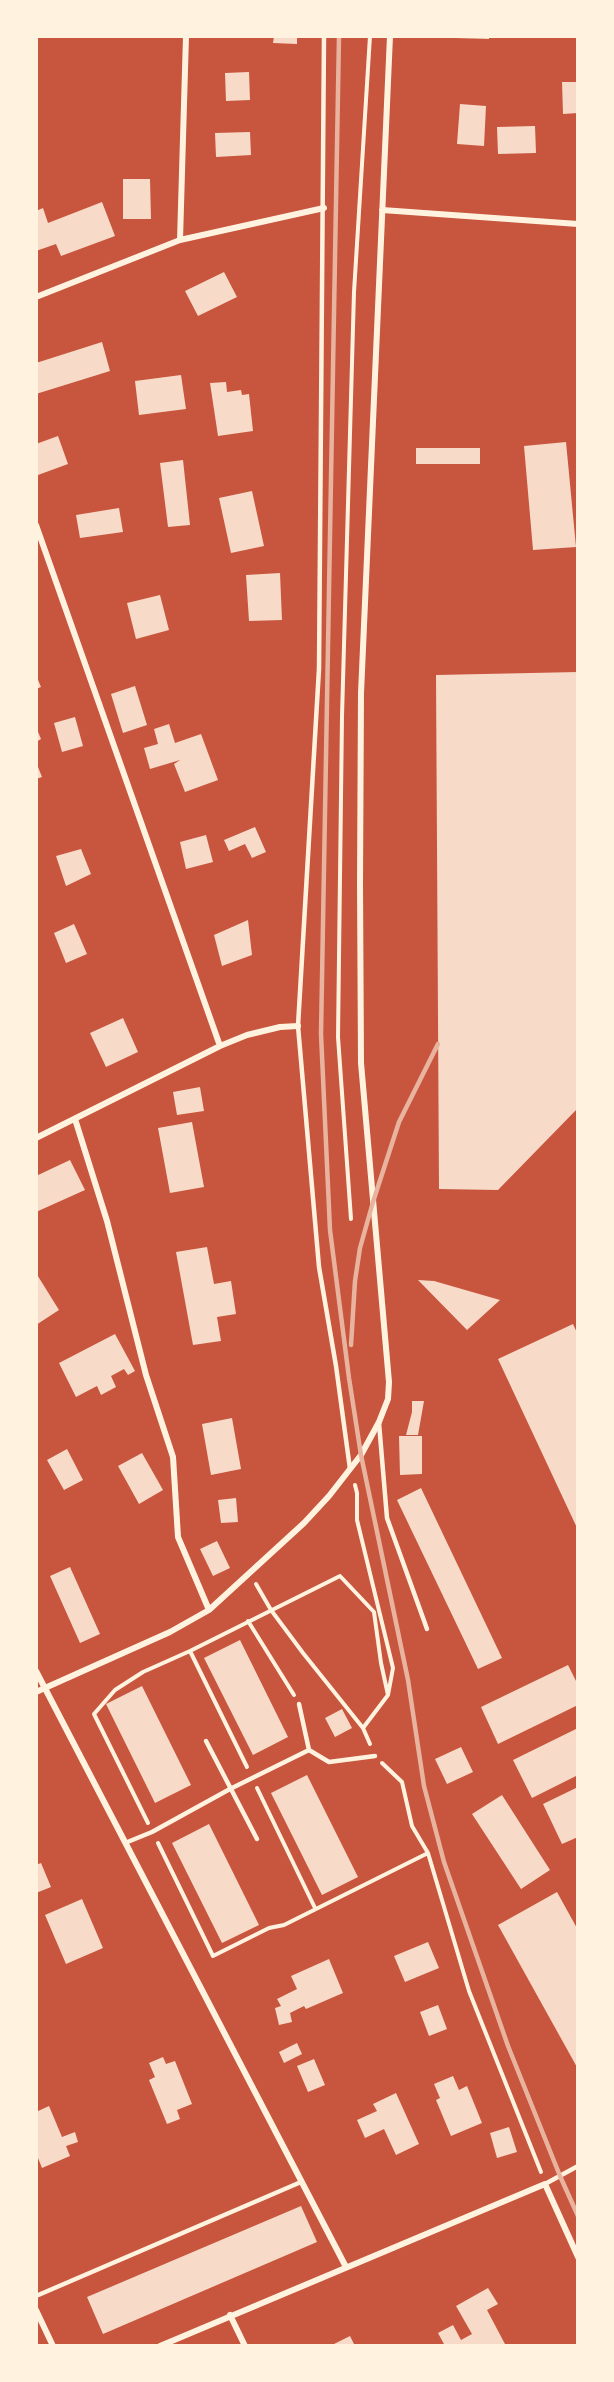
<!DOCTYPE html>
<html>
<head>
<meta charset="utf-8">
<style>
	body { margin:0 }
	#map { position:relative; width:614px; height:2382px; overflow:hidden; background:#c8553d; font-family:Arial,sans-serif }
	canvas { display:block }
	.frame { position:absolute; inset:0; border:38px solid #fff3e0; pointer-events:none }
</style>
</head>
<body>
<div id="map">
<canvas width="614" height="2382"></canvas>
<div class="frame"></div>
</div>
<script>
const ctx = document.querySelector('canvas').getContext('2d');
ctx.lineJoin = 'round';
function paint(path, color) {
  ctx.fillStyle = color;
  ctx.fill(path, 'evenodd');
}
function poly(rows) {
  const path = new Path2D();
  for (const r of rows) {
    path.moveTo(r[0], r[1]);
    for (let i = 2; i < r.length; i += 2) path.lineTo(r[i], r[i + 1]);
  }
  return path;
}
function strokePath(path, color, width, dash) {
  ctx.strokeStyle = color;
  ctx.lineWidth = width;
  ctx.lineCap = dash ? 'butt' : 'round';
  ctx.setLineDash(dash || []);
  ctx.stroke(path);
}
const building = poly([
	[274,36,297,36,297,44,273,43],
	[455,36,489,36,489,39,455,38],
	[249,72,250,100,226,101,225,73],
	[562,82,578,82,578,113,563,114],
	[460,104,486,106,484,146,457,144],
	[535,126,536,153,498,154,497,127],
	[250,132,251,155,216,157,215,133],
	[123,179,150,179,151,219,123,219],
	[102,202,115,236,61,256,56,244,36,251,36,211,43,208,48,223],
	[224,272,237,297,198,316,185,291],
	[102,342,110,371,36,394,36,363],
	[181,375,186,409,139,415,135,381],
	[226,382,227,392,241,390,242,395,249,394,253,431,218,436,210,383],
	[58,436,68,464,38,475,36,469,36,444],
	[566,442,576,547,533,550,524,446],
	[416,448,480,448,480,464,416,464],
	[183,460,190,525,168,527,160,463],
	[252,491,264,546,231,553,219,498],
	[119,508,123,532,80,538,76,515],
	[280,573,282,620,249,621,246,575],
	[160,595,169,630,136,639,127,603],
	[578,672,578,1108,498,1190,439,1189,436,675],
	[36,675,41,687,36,689],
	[135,686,147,725,123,733,111,694],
	[75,717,83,746,62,752,54,723],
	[169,724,175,743,201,734,218,780,185,792,174,764,180,760,150,769,144,748,158,744,154,729],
	[36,727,41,739,36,742],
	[36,762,42,777,36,779],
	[255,827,266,852,252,858,245,844,229,851,224,840],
	[206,835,213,862,186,869,180,842],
	[81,849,91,874,66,886,56,856],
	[248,920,252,955,222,966,214,935],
	[74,924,87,954,66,963,54,933],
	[123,1018,138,1052,106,1067,90,1033],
	[200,1087,204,1111,177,1115,173,1092],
	[192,1122,204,1187,170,1193,158,1128],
	[70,1160,85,1190,36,1212,36,1176],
	[207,1247,214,1284,231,1281,236,1314,217,1317,221,1341,193,1345,176,1252],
	[36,1273,59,1310,36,1325],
	[418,1280,434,1281,500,1300,467,1330],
	[573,1324,578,1335,578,1530,498,1359],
	[115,1334,135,1371,128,1375,124,1369,111,1376,116,1387,101,1395,97,1386,76,1397,59,1363],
	[412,1401,424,1401,418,1435,406,1435,412,1412],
	[232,1418,241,1469,211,1475,202,1424],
	[399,1436,422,1436,422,1474,400,1475],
	[67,1449,83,1480,64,1490,47,1460],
	[142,1453,163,1490,139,1504,118,1466],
	[421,1488,502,1658,478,1669,397,1500],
	[236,1498,238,1522,221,1523,218,1500],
	[217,1541,230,1568,213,1576,200,1549],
	[70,1567,100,1634,80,1643,50,1576],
	[240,1640,288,1737,253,1755,204,1658],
	[568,1665,578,1685,578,1705,498,1744,481,1707],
	[142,1686,191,1785,155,1803,106,1704],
	[342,1709,352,1728,335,1737,325,1718],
	[578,1728,578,1775,532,1798,513,1760],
	[461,1747,473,1772,447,1784,435,1759],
	[307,1775,358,1877,322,1895,271,1793],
	[578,1787,578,1837,562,1844,543,1804],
	[502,1795,550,1870,521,1889,472,1814],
	[209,1824,259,1925,222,1943,172,1843],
	[41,1863,51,1887,36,1893,36,1865],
	[557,1892,578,1930,578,2069,498,1925],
	[82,1899,103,1948,66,1964,45,1915],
	[428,1942,439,1968,405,1982,394,1956],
	[329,1959,343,1993,306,2009,304,2006,290,2013,292,2022,279,2025,275,2008,281,2006,277,1999,297,1989,291,1976],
	[438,2005,447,2029,429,2036,420,2012],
	[297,2043,302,2054,284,2063,279,2052],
	[163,2057,166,2064,175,2061,192,2104,177,2110,180,2119,167,2124,149,2080,155,2077,149,2063],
	[314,2059,325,2085,308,2092,297,2066],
	[453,2076,459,2090,467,2086,482,2123,451,2136,436,2100,440,2098,434,2084],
	[396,2093,419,2144,396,2155,384,2129,365,2138,357,2120,377,2111,373,2104],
	[49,2106,62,2137,75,2132,78,2142,66,2146,70,2156,42,2168,36,2153,36,2112],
	[509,2127,517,2152,497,2158,490,2133],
	[301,2206,317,2242,103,2334,87,2297],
	[488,2288,498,2304,487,2310,506,2346,445,2346,438,2333,453,2325,461,2340,472,2334,456,2306],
	[350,2336,355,2346,330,2346]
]);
const path = poly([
	[351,1219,338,1037,342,716,354,292,370,36],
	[355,1485,357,1493,357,1520,393,1668,388,1695,363,1728,370,1744],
	[256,1584,271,1610,303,1653,363,1728],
	[248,1621,294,1695],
	[190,1651,247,1767],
	[382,1763,402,1782,412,1826,428,1853,469,1991,541,2172],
	[257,1788,315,1908],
	[148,1823,94,1714,115,1690,143,1672,190,1651,340,1576,374,1612,381,1663,388,1695],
	[158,1843,213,1956,269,1928,284,1925,428,1853]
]);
const service = poly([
	[324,36,319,669,298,1026,319,1267,336,1366,350,1469],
	[379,1423,387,1518,427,1629],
	[206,1741,257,1839],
	[309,1750,329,1762,375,1756],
	[125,1843,152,1832,230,1789,309,1750,299,1704],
	[545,2184,578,2166],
	[36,2296,301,2182]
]);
const minor = poly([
	[382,210,578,224],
	[180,240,186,36],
	[36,297,180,240,324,208],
	[36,525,220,1046],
	[75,1119,107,1221,146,1375,173,1457,178,1537,209,1610],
	[36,1138,220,1046,247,1035,280,1027,298,1026],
	[36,1671,346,2267],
	[36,1692,170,1632,209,1610,304,1523,329,1496,361,1455,379,1422,388,1399,389,1382,361,1063,360,883,361,693,390,36],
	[36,2310,53,2346],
	[230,2315,245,2346],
	[160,2346,545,2184,578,2257]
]);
const rail = poly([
	[339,36,321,1034,330,1230,349,1378,361,1455,408,1680,424,1786,444,1862,508,2046,560,2176,578,2216],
	[351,1345,355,1281,360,1248,373,1202,399,1122,438,1044]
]);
paint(building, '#f7dbc8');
strokePath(path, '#fff3e0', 4);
strokePath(service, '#fff3e0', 4.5);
strokePath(minor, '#fff3e0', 6);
strokePath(rail, '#e9b49f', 4.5);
</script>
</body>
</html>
